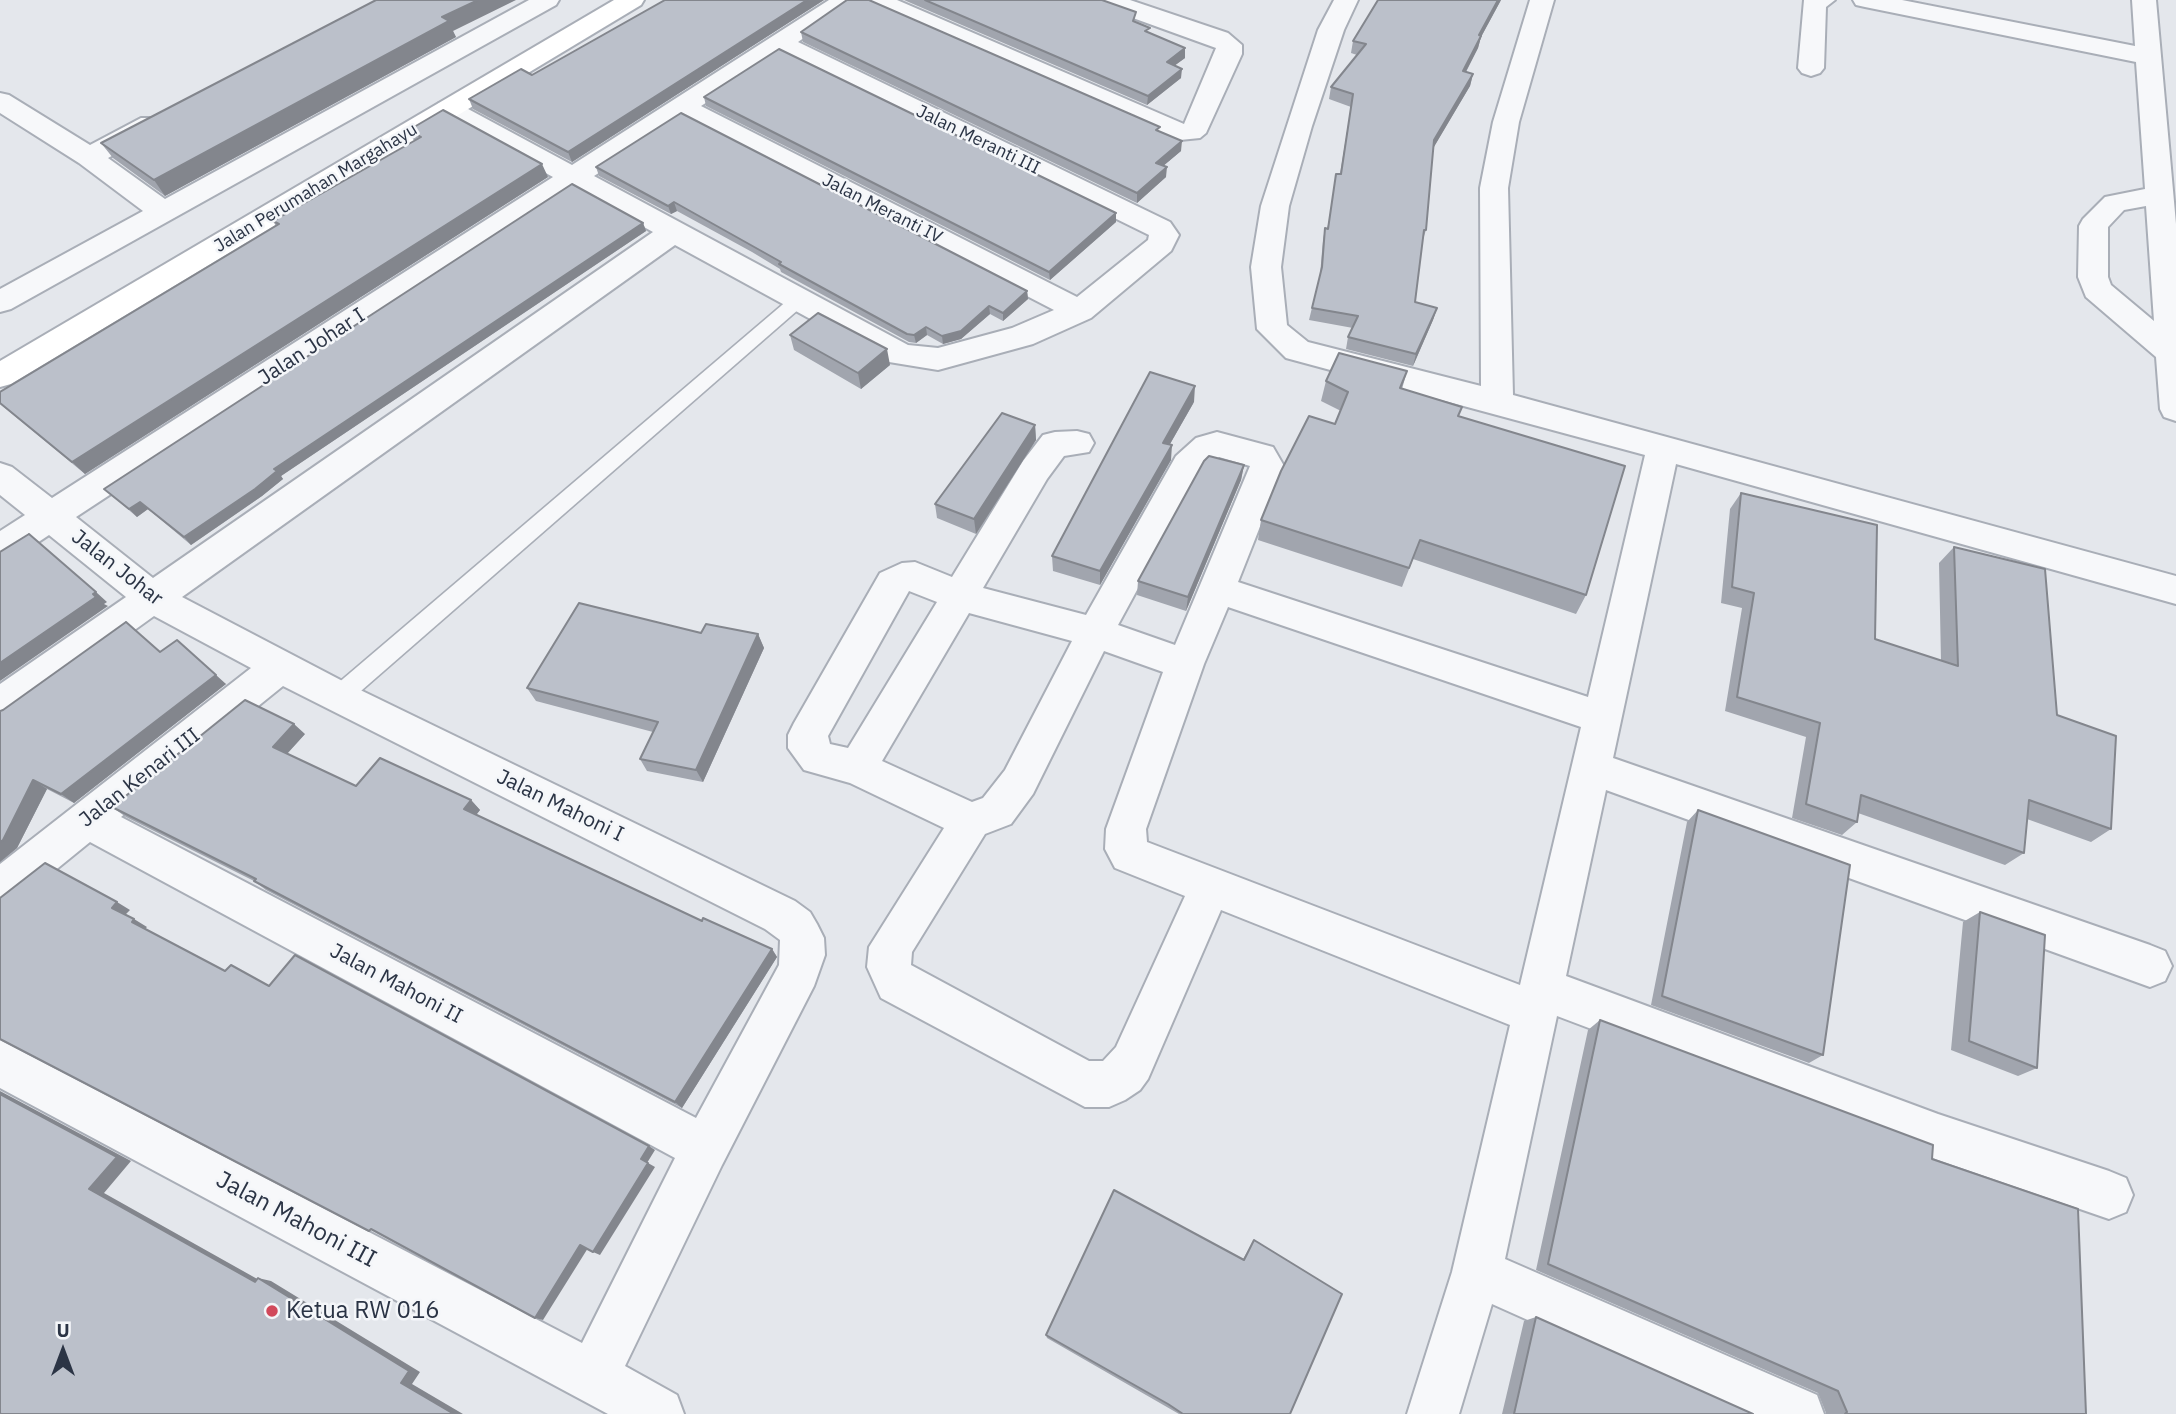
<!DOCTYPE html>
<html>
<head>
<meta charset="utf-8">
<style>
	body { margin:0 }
	#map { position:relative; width:2176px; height:1414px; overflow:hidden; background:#e4e7ec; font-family:"IBM Plex Sans",sans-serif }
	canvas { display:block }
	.north { position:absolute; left:28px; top:1316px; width:70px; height:70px; -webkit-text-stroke:5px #f4f6f9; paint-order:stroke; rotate:0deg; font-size:19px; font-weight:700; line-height:28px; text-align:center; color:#2b3445 }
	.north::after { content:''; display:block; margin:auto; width:24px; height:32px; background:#2b3445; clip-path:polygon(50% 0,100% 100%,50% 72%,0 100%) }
</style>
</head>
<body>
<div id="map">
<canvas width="2176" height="1414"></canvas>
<div class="north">U</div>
</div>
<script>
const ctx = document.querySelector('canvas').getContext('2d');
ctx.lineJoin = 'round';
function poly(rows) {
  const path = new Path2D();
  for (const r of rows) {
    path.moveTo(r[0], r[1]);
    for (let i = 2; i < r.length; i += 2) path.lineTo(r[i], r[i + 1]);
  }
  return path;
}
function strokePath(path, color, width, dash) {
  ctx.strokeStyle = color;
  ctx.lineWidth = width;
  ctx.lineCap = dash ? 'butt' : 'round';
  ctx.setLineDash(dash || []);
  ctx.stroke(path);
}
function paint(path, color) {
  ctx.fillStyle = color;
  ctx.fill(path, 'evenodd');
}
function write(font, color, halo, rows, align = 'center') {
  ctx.font = font + ' "IBM Plex Sans",sans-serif';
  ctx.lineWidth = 5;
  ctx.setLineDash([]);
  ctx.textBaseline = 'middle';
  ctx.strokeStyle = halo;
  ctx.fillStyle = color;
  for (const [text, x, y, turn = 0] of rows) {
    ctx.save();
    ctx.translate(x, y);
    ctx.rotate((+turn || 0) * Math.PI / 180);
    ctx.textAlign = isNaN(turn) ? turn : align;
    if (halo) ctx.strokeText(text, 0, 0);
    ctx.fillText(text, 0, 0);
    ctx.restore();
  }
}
const lane = poly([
	[801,292,810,298,807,302,346,704,338,707,330,704,327,697,330,690,795,294,801,292]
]);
const street = poly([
	[529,0,559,0,556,5,174,218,11,309,0,312,0,289,143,211,79,163,0,113,0,93,9,95,90,145,141,118,161,118,164,124,161,130,108,158,165,199,529,0],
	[829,0,858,0,798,42,1170,222,1179,235,1171,251,1091,318,1033,344,938,370,889,362,675,245,182,597,352,686,795,901,810,912,817,924,824,938,825,955,814,986,722,1165,625,1366,677,1395,684,1414,608,1414,0,1088,0,1040,582,1343,675,1158,90,842,15,903,0,909,0,864,251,668,154,616,14,717,0,721,0,684,126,597,49,535,13,559,0,563,0,531,25,515,0,495,0,463,12,467,52,498,553,177,439,115,435,109,439,103,457,103,572,165,829,0],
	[781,54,1149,235,1148,240,1077,297,701,106,781,54],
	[683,118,1054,310,1012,328,938,348,908,345,594,176,683,118],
	[575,189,653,232,153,578,76,517,575,189],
	[283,686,765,929,780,940,779,965,696,1118,121,817,283,686],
	[864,0,897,0,1184,124,1216,48,1097,5,1094,0,1130,0,1228,33,1242,45,1242,54,1206,133,1200,138,1180,140,867,5,864,0],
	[1334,0,1358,0,1344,30,1312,126,1289,206,1281,267,1287,325,1308,342,1481,386,1480,188,1493,122,1530,0,1554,0,1519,122,1508,188,1513,395,2176,576,2176,604,1676,464,1613,758,2150,945,2165,951,2172,966,2165,981,2150,987,1606,790,1566,976,1938,1114,2109,1171,2126,1178,2133,1195,2126,1212,2109,1219,1938,1160,1557,1016,1505,1259,1817,1395,1824,1414,1738,1414,1492,1304,1459,1414,1407,1414,1452,1272,1510,1025,1221,910,1148,1079,1140,1090,1125,1100,1109,1107,1085,1107,881,998,867,967,869,947,944,828,850,783,804,770,788,748,788,735,794,723,880,573,902,563,915,562,952,577,1023,461,1043,435,1055,432,1077,431,1089,434,1094,443,1089,452,1064,456,1047,479,983,588,1086,615,1176,456,1196,438,1217,432,1273,447,1284,466,1238,582,1588,697,1645,455,1286,358,1257,329,1251,267,1261,206,1318,30,1334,0],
	[1219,457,1250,466,1175,645,1118,625,1200,474,1219,457],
	[909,591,937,602,848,748,830,744,828,736,909,591],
	[1228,607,1581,727,1520,985,1147,842,1146,829,1204,664,1228,607],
	[969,613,1072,641,1005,770,983,798,972,802,882,761,969,613],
	[1104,651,1163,672,1106,829,1105,849,1115,868,1185,896,1116,1047,1103,1061,1089,1061,911,965,912,952,985,834,1011,824,1033,794,1104,651],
	[1804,0,1835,0,1826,7,1824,68,1820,73,1811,76,1802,73,1798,68,1804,0],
	[1853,0,1902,0,2135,46,2132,0,2156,0,2176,224,2176,421,2164,417,2160,409,2156,357,2086,297,2078,277,2079,226,2083,219,2105,197,2145,189,2136,62,1865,7,1856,5,1853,0],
	[2146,206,2154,321,2111,285,2108,277,2108,227,2124,210,2146,206]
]);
const secondary = poly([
	[614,0,644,0,641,5,11,384,0,387,0,361,614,0]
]);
const wall = poly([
	[665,0,824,0,572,162,473,109,469,99,532,75],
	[904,0,1102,0,1135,22,1150,33,1185,48,1185,58,1175,65,1181,78,1147,105],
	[1501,0,1481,37,1478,48,1466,72,1473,74,1470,86,1433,148,1426,230,1422,242,1415,302,1437,308,1433,320,1413,366,1346,349,1348,337,1353,328,1309,320,1320,275,1323,240,1325,228,1327,229,1340,174,1351,107,1329,99,1331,87,1357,55,1351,53,1353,41],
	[453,31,456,37,165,196,113,158,101,143],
	[801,32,1160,132,1181,151,1163,166,1166,177,1137,203,803,42],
	[704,97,1116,213,1116,222,1050,280,706,106],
	[409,130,548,177,85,474,0,404,0,392,276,226,273,221,414,141],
	[596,167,1027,291,1028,299,1003,321,990,314,961,339,943,344,927,335,916,343,909,342,781,272,780,269,752,252,677,211,671,214,599,176],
	[643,223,646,231,281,476,283,479,262,496,191,545,148,509,137,517,104,489],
	[790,335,890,365,861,389,794,350],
	[1407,371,1402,389,1458,416,1586,595,1576,614,1413,559,1402,587,1258,540,1261,520,1335,424,1341,411,1321,401,1326,381],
	[1194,402,1170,444,1171,460,1100,585,1053,571,1052,556],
	[1035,425,1036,440,976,534,937,518,935,504],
	[1244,465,1241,480,1186,611,1137,595,1138,581],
	[1741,493,1875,639,1941,661,1939,563,1954,547,2057,715,2111,829,2091,842,2027,819,2024,853,2005,865,1858,813,1857,822,1842,835,1792,818,1806,737,1725,711,1742,608,1721,603,1730,509],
	[701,633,758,634,764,648,703,782,647,771,640,759,653,732,536,701,527,688],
	[160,652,226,684,74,803,47,789,17,848,0,862,0,711],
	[305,734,287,754,356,786,471,800,480,810,476,815,702,921,772,949,777,957,682,1108,266,890,254,881,126,817,112,807],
	[1698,810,1823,1055,1809,1063,1651,1005,1687,822],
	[1980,912,2037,1068,2018,1076,1951,1050,1963,922],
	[1600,1020,1932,1159,2086,1414,1826,1414,1826,1413,1818,1393,1536,1270,1588,1030],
	[1254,1240,1290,1414,1179,1414,1047,1338,1046,1335,1243,1259],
	[1536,1317,1753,1414,1502,1414,1524,1321]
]);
const shadedWall = poly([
	[478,0,516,0,453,31,456,37,165,196,154,180,442,17],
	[807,0,824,0,572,162,568,152],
	[1498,0,1501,0,1481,37,1478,48,1460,83,1463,71,1479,35],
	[1185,48,1185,58,1166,72,1167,62],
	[1182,69,1181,78,1147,105,1148,96],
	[1473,74,1470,86,1431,152,1434,140],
	[1182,141,1181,151,1156,172,1156,163],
	[542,164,548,177,85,474,72,462],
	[1167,167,1166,177,1137,203,1137,193],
	[674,202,677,211,671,214,668,206],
	[1116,213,1116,222,1050,280,1049,272],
	[643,223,646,231,281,476,283,479,262,496,191,545,184,537,274,469],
	[1027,291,1028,299,1003,321,1003,313],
	[989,306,990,314,961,339,943,344,942,336],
	[1437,308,1433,320,1413,366,1416,354],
	[926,327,927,335,916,343,914,335],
	[887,349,890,365,861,389,858,373],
	[1195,386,1194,402,1162,458,1163,443],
	[1035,425,1036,440,976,534,974,519],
	[1172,445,1171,460,1100,585,1100,571],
	[1244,465,1241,480,1186,611,1188,597],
	[140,502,148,509,137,517,129,509],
	[96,592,107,602,104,604,108,606,0,681,0,663],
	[758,634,764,648,703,782,696,770],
	[216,675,226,684,74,803,61,794],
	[294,724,305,734,284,757,273,747],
	[33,780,47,789,17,848,0,862,0,842],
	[471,800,480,810,473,819,464,809],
	[117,902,130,910,125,915,112,908],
	[134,919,147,927,145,929,132,922],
	[772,949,777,957,682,1108,675,1102],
	[0,1091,131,1161,104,1193,268,1285,255,1282,89,1189,0,1094],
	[649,1146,655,1150,647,1163,641,1159],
	[648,1163,655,1167,600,1255,593,1252],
	[580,1245,588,1248,543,1320,535,1318],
	[258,1278,271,1281,420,1372,412,1384,463,1414,454,1414,401,1383]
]);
const building = poly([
	[376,0,478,0,442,17,449,21,154,180,101,143,376,0],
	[665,0,807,0,568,152,469,99,521,69,532,75,665,0],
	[847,0,869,0,1160,127,1156,130,1182,141,1156,163,1167,167,1137,193,801,32,847,0],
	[925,0,1102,0,1136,12,1133,21,1150,28,1145,31,1185,48,1167,62,1182,69,1148,96,925,0],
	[1378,0,1498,0,1479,35,1481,36,1463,71,1473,74,1434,140,1426,230,1424,230,1415,302,1437,308,1416,354,1348,337,1358,316,1312,308,1322,267,1325,228,1328,229,1336,174,1341,174,1353,94,1331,87,1366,44,1353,41,1378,0],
	[779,49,1116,213,1049,272,704,97,779,49],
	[443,110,542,164,72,462,0,403,0,392,279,224,273,221,421,137,409,130,443,110],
	[681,113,1027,291,1003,313,989,306,961,331,942,336,926,327,914,335,907,334,779,264,781,262,674,202,668,206,596,167,681,113],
	[572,184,643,223,274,469,277,471,255,489,184,537,140,502,129,509,104,489,572,184],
	[818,313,887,349,858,373,790,335,818,313],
	[1339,353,1407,371,1400,388,1462,407,1458,416,1625,466,1586,595,1420,540,1409,568,1261,520,1281,471,1309,416,1335,424,1348,392,1326,381,1339,353],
	[1150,372,1195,386,1163,443,1172,445,1100,571,1052,556,1150,372],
	[1002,413,1035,425,974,519,935,504,1002,413],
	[1209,456,1244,465,1188,597,1138,581,1204,461,1209,456],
	[1741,493,1877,525,1875,639,1958,666,1954,547,2045,569,2057,715,2116,736,2111,829,2029,800,2024,853,1861,795,1857,822,1806,804,1820,723,1737,697,1754,593,1732,587,1741,493],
	[29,534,96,592,93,594,96,597,0,663,0,552,29,534],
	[579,603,701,633,706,624,758,634,696,770,640,759,658,722,527,688,579,603],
	[126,622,160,652,177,640,216,675,61,794,33,780,3,840,0,842,0,711,3,710,126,622],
	[245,700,294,724,273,747,356,786,380,758,471,800,464,809,702,921,703,918,772,949,675,1102,254,881,256,879,112,807,245,700],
	[1698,810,1850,865,1823,1055,1662,996,1698,810],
	[45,863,117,902,112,908,134,919,132,922,225,971,231,965,269,986,295,955,649,1146,641,1159,648,1163,593,1252,580,1245,535,1318,371,1229,369,1231,0,1039,0,898,45,863],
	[1980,912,2045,935,2037,1068,1969,1041,1980,912],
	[1600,1020,1933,1145,1932,1159,2078,1209,2086,1414,1845,1414,1847,1412,1838,1391,1548,1264,1600,1020],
	[0,1094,117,1157,89,1189,255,1282,258,1278,409,1371,401,1383,454,1414,1,1414,0,1413,0,1094],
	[1114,1190,1244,1260,1254,1240,1342,1294,1290,1414,1183,1414,1168,1404,1046,1335,1114,1190],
	[1536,1317,1753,1414,1514,1414,1536,1317]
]);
const markers = [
	[272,1311,7,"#d1495b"]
];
const farStreetnames = [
	["Jalan Meranti III",978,140,26],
	["Jalan Perumahan Margahayu",316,188,-31],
	["Jalan Meranti IV",882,209,27]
];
const streetNames = [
	["Jalan Johar I",312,347,-33],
	["Jalan Johar",117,568,38],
	["Jalan Kenari III",140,778,-38],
	["Jalan Mahoni I",560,806,26],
	["Jalan Mahoni II",396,984,28]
];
const nearStreetnames = [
	["Jalan Mahoni III",296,1220,28]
];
const nearPoinames = [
	["Ketua RW 016",286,1311]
];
strokePath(lane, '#a9aeb7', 3);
strokePath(street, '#a9aeb7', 4);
strokePath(secondary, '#a9aeb7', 4);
paint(lane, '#f7f8fa');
paint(street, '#f7f8fa');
paint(secondary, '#fff');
paint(wall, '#a1a5ae');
paint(shadedWall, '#83868d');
paint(building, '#bbc0ca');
strokePath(building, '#83868d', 2);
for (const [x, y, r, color] of markers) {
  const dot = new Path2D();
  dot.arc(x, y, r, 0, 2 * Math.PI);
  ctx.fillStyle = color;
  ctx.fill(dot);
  strokePath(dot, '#f4f6f9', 2.5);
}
write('18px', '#2b3445', '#f4f6f9', farStreetnames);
write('21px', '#2b3445', '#f4f6f9', streetNames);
write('24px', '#2b3445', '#f4f6f9', nearStreetnames);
write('24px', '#2b3445', '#f4f6f9', nearPoinames, 'left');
</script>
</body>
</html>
